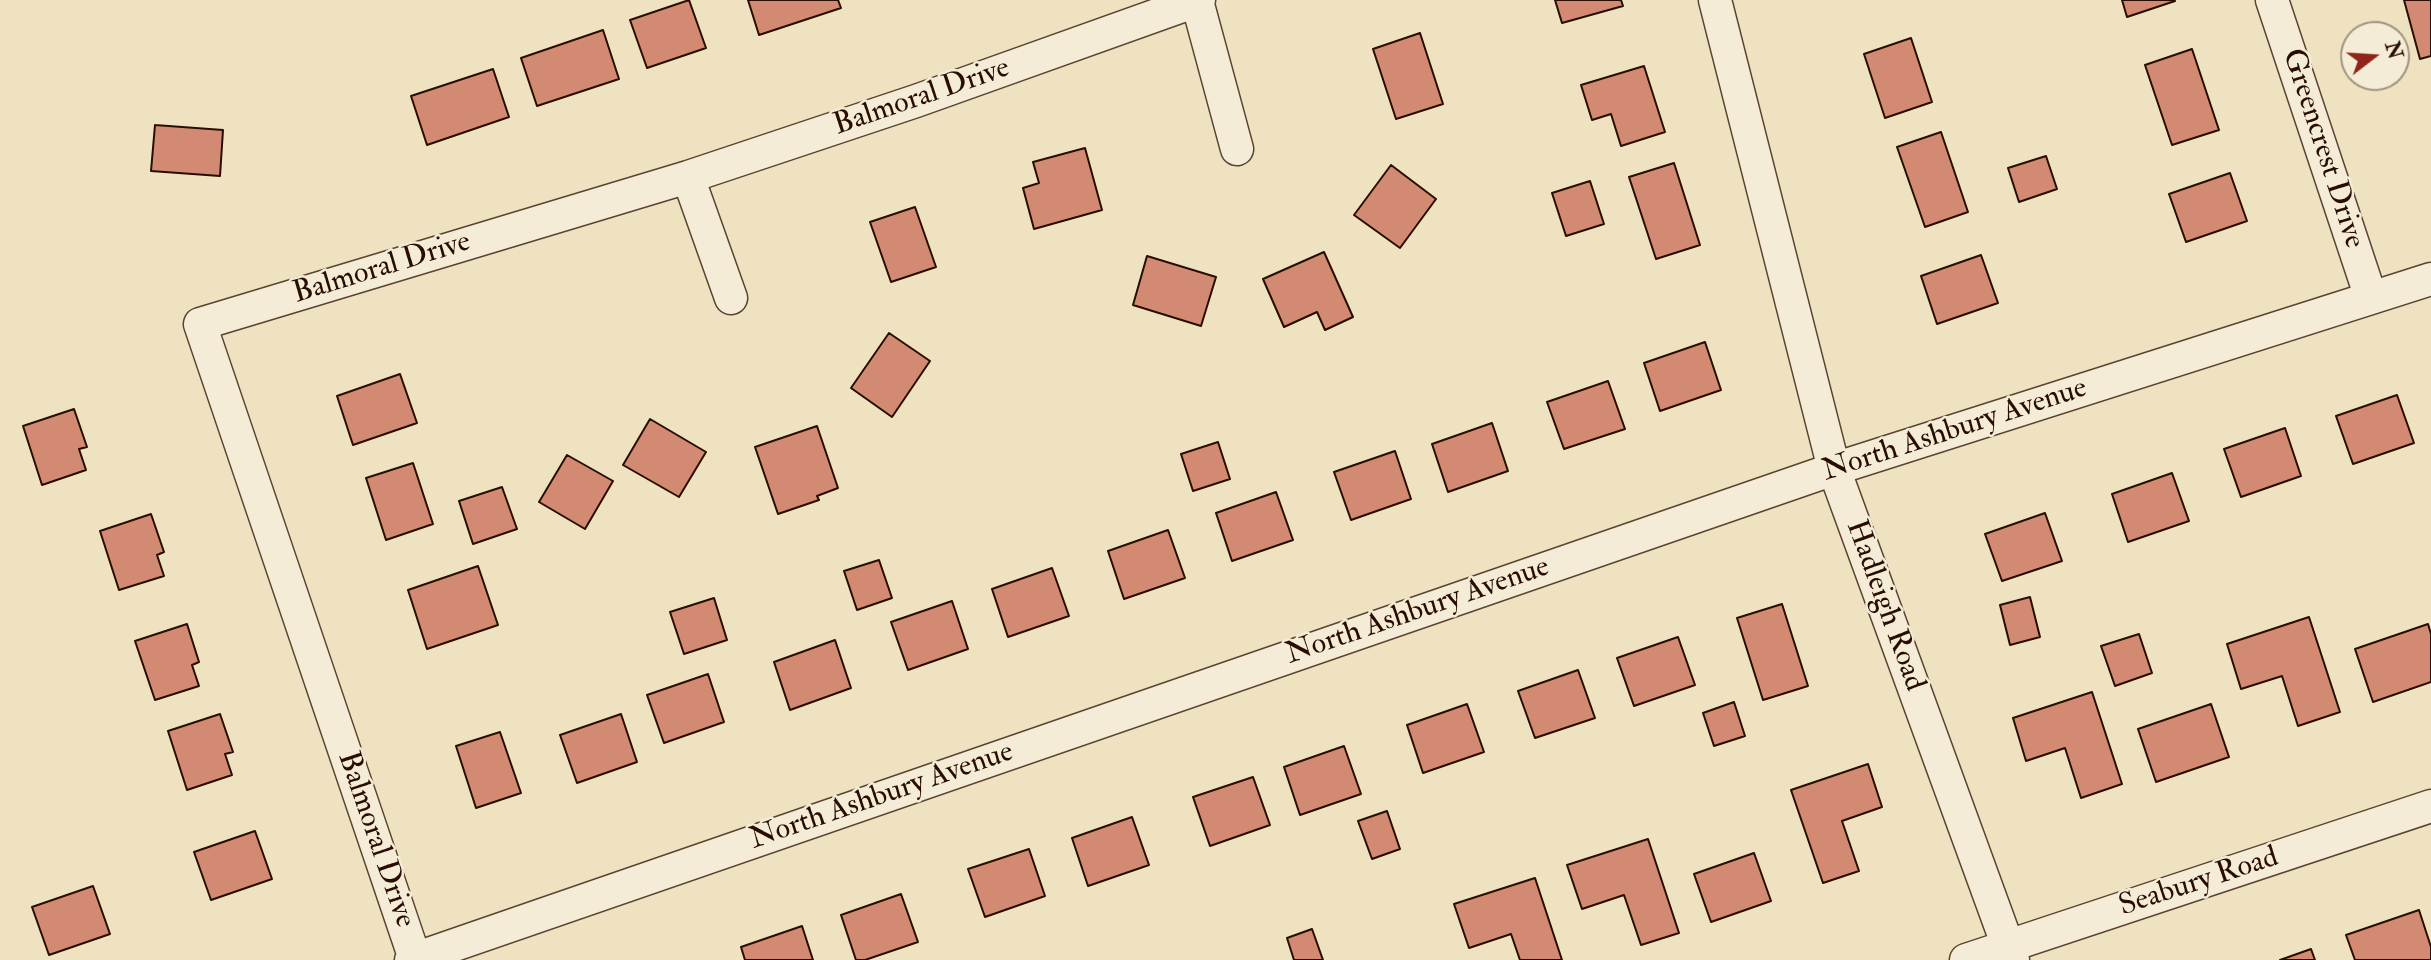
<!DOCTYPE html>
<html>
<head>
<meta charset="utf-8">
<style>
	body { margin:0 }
	#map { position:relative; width:2431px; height:960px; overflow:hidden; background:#eee2c0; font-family:"IM FELL Double Pica",serif }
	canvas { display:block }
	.north { position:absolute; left:2340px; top:21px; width:70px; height:70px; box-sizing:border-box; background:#f4ecd6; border:2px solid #a39380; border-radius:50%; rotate:73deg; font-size:19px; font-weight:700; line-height:28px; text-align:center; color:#290e00 }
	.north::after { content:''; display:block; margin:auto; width:24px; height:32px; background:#8f2418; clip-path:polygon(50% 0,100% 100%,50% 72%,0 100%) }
</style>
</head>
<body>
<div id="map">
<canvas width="2431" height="960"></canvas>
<div class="north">N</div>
</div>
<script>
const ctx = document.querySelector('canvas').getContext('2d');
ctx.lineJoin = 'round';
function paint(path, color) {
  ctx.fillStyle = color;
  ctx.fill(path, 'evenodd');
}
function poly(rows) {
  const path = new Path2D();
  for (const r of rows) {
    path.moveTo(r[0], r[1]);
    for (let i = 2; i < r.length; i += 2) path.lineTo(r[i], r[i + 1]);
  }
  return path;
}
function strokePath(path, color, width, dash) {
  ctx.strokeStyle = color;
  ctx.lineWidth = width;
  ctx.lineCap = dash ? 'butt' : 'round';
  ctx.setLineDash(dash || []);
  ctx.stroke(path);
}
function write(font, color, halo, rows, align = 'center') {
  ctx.font = font + ' "IM FELL Double Pica",serif';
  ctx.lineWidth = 5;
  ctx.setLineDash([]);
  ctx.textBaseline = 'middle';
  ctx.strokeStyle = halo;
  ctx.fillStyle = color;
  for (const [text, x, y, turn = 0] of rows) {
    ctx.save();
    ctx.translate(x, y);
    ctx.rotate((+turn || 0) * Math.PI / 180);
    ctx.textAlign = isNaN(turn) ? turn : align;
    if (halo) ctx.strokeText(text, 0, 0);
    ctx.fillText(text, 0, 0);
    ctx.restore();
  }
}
const building = poly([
	[689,0,706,48,647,68,630,20,689,0],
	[748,0,838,0,841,8,759,35,748,0],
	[1555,0,1621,0,1623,6,1562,23,1555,0],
	[2122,0,2174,0,2175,1,2127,17,2122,0],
	[2404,0,2431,0,2431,56,2420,59,2404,0],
	[603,30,619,79,537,106,521,58,603,30],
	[1420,33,1443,104,1396,119,1373,49,1420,33],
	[1911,38,1932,102,1885,118,1864,54,1911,38],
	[2192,49,2219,130,2172,145,2145,65,2192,49],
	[1644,66,1665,132,1621,146,1611,114,1592,120,1581,85,1644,66],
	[493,69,509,117,427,145,411,96,493,69],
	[155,125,223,130,220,176,151,171,155,125],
	[1941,132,1968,212,1925,227,1897,147,1941,132],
	[1085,148,1102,210,1034,229,1023,188,1039,183,1033,162,1085,148],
	[2046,156,2057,189,2019,202,2008,168,2046,156],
	[1674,163,1700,245,1656,259,1629,177,1674,163],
	[1391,165,1436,199,1400,248,1354,215,1391,165],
	[2230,173,2247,221,2186,242,2169,194,2230,173],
	[1590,181,1604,224,1566,236,1552,193,1590,181],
	[915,207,936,267,891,282,870,222,915,207],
	[1324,252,1353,317,1325,330,1317,312,1284,327,1263,279,1324,252],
	[1981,255,1998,303,1937,324,1921,276,1981,255],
	[1147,256,1216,277,1201,326,1133,305,1147,256],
	[889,333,930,361,892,417,851,388,889,333],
	[1705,342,1721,390,1660,411,1644,363,1705,342],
	[400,374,417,423,353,445,337,396,400,374],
	[1608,381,1625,429,1564,449,1547,402,1608,381],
	[2397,395,2414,443,2353,464,2336,416,2397,395],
	[74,409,87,447,79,449,86,470,42,485,23,426,74,409],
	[650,419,706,452,679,497,623,465,650,419],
	[1492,423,1508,471,1448,492,1432,444,1492,423],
	[817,426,838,488,817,496,819,500,778,514,755,447,817,426],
	[2285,428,2301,476,2241,497,2224,449,2285,428],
	[1218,442,1230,479,1193,491,1181,454,1218,442],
	[1395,451,1411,499,1351,520,1334,472,1395,451],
	[567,455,613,481,585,529,539,502,567,455],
	[413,463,433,524,386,540,366,478,413,463],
	[2172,473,2189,521,2128,542,2112,494,2172,473],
	[502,487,517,529,473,544,459,501,502,487],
	[1276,492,1293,540,1232,561,1216,513,1276,492],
	[2045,513,2062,561,2002,581,1985,534,2045,513],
	[151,514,164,552,157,555,164,576,119,590,100,531,151,514],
	[1168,530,1185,578,1124,599,1108,551,1168,530],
	[879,560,892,598,857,610,844,571,879,560],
	[478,566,498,625,427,649,408,590,478,566],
	[1052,568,1069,616,1008,637,992,589,1052,568],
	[2030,597,2040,637,2010,645,2000,605,2030,597],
	[714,598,727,640,684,654,670,612,714,598],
	[952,601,968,649,908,670,891,622,952,601],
	[1782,604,1808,686,1763,700,1737,618,1782,604],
	[2309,617,2340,712,2298,726,2282,676,2241,689,2227,644,2309,617],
	[187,624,199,662,192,665,199,686,155,700,135,641,187,624],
	[2428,624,2431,634,2431,682,2373,702,2355,649,2428,624],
	[2139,634,2152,673,2115,686,2101,646,2139,634],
	[1678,637,1695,685,1634,706,1617,658,1678,637],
	[835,640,851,688,790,710,774,662,835,640],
	[1578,670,1595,718,1535,738,1518,691,1578,670],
	[708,674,724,722,664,743,647,695,708,674],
	[2092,692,2122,784,2081,798,2065,748,2026,761,2013,718,2092,692],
	[1734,702,1745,736,1714,746,1703,713,1734,702],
	[1467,704,1484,752,1423,773,1407,725,1467,704],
	[2211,704,2229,757,2156,782,2138,729,2211,704],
	[220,714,233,752,225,754,232,775,187,790,168,731,220,714],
	[621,714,637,762,577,783,560,735,621,714],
	[500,732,521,793,476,808,456,746,500,732],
	[1344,746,1361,794,1300,815,1284,767,1344,746],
	[1868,764,1882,807,1842,821,1859,871,1823,883,1791,790,1868,764],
	[1253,777,1270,825,1210,846,1193,797,1253,777],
	[1387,811,1400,849,1372,859,1358,821,1387,811],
	[1132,817,1149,865,1088,886,1072,838,1132,817],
	[255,831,272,879,211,900,194,852,255,831],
	[1648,839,1679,933,1641,945,1624,895,1582,909,1567,865,1648,839],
	[1029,849,1045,896,985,917,968,869,1029,849],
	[1754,853,1771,901,1711,922,1694,874,1754,853],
	[1535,878,1562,960,1520,960,1511,934,1469,948,1454,904,1535,878],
	[93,886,110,934,49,955,32,907,93,886],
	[901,894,918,942,865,960,856,960,841,915,901,894],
	[2419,910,2431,947,2431,960,2355,960,2346,935,2419,910],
	[802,926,813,960,745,960,741,947,802,926],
	[1312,929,1323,960,1294,960,1287,938,1312,929],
	[2311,949,2315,960,2280,960,2311,949]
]);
const street = poly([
	[1715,0,1834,469,2013,960],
	[2272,0,2371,298],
	[1197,1,1237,149],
	[688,177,731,298],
	[415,959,200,324,688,177,916,101,1199,0],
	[411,960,1834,469,2431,279],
	[1966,960,2431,806]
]);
const streetNames = [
	["Balmoral Drive",922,98,-19],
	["Greencrest Drive",2322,149,72],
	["Balmoral Drive",382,269,-17],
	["North Ashbury Avenue",1955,431,-18],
	["Hadleigh Road",1884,606,70],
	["North Ashbury Avenue",1418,612,-19],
	["North Ashbury Avenue",882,797,-19],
	["Balmoral Drive",375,840,71],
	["Seabury Road",2199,883,-18]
];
paint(building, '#d38a72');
strokePath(building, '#290e00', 2);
strokePath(street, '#5a4330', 35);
strokePath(street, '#f4ecd6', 32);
write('30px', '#290e00', '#f4ecd6', streetNames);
</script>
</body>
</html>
